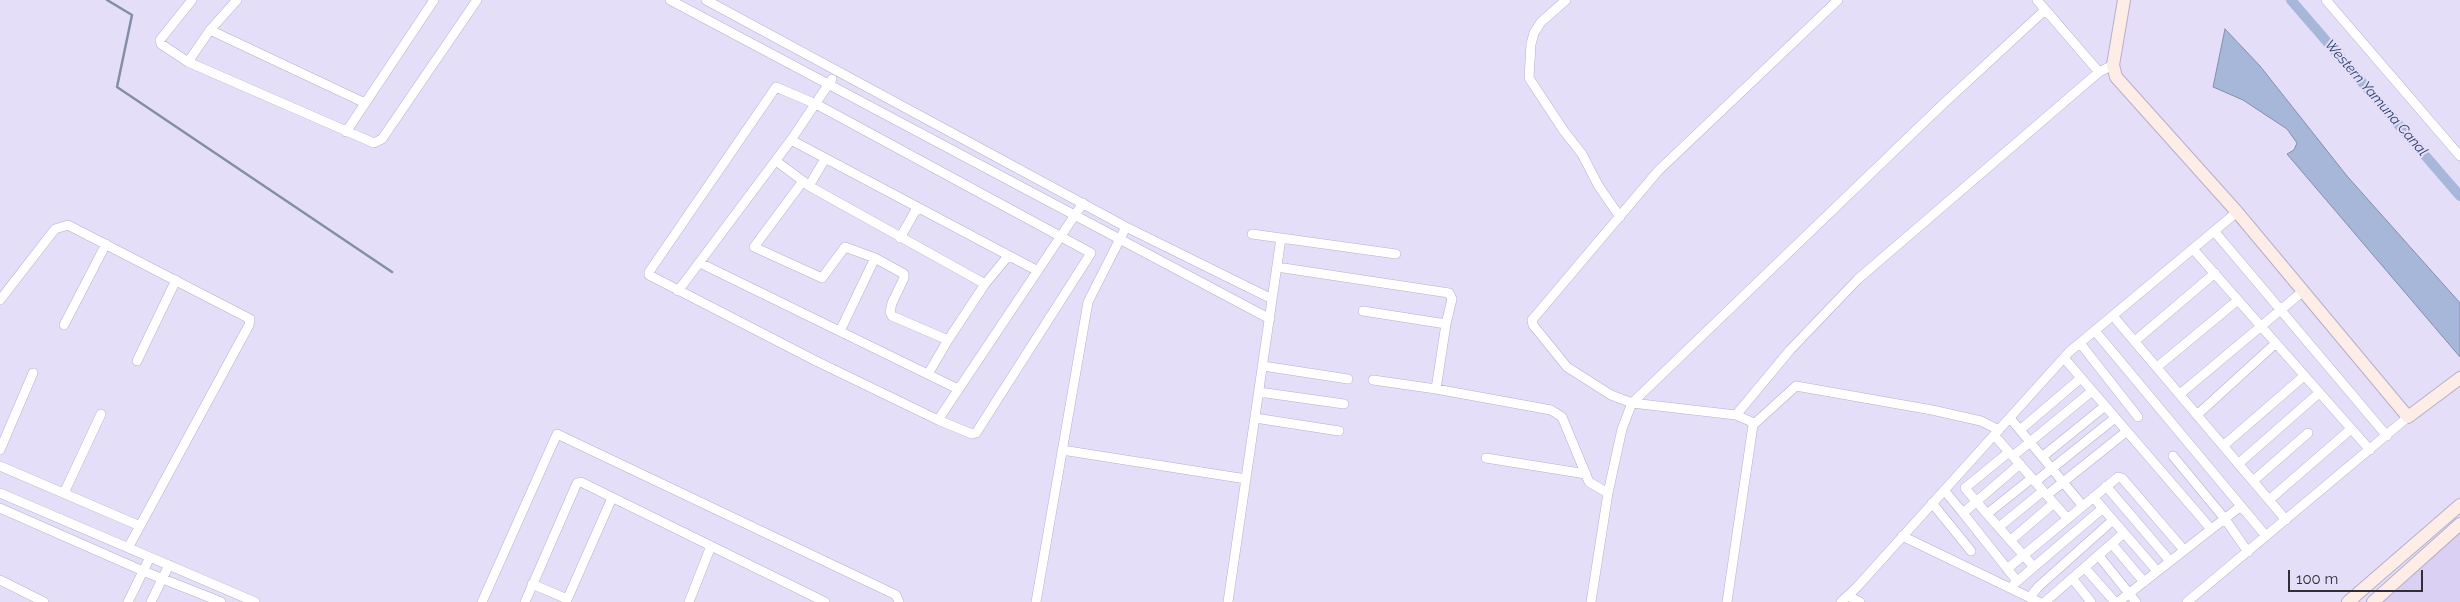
<!DOCTYPE html>
<html>
<head>
<meta charset="utf-8">
<style>
	body { margin:0 }
	#map { position:relative; width:2460px; height:602px; overflow:hidden; background:#e5def9; font-family:Raleway,sans-serif }
	canvas { display:block }
	.scale { position:absolute; left:2288px; top:570px; width:135px; height:22px; box-sizing:border-box; border:2px solid #312e38; border-top:0; padding-left:6px; font-size:15px; line-height:18px; white-space:nowrap; color:#312e38; -webkit-text-stroke:4px #e5def9; paint-order:stroke }
</style>
</head>
<body>
<div id="map">
<canvas width="2460" height="602"></canvas>
<div class="scale">100 m</div>
</div>
<script>
const ctx = document.querySelector('canvas').getContext('2d');
ctx.lineJoin = 'round';
function paint(path, color) {
  ctx.fillStyle = color;
  ctx.fill(path, 'evenodd');
}
function poly(rows) {
  const path = new Path2D();
  for (const r of rows) {
    path.moveTo(r[0], r[1]);
    for (let i = 2; i < r.length; i += 2) path.lineTo(r[i], r[i + 1]);
  }
  return path;
}
function strokePath(path, color, width, dash) {
  ctx.strokeStyle = color;
  ctx.lineWidth = width;
  ctx.lineCap = dash ? 'butt' : 'round';
  ctx.setLineDash(dash || []);
  ctx.stroke(path);
}
function write(font, color, halo, rows, align = 'center') {
  ctx.font = font + ' Raleway,sans-serif';
  ctx.lineWidth = 4;
  ctx.setLineDash([]);
  ctx.textBaseline = 'middle';
  ctx.strokeStyle = halo;
  ctx.fillStyle = color;
  for (const [text, x, y, turn = 0] of rows) {
    ctx.save();
    ctx.translate(x, y);
    ctx.rotate((+turn || 0) * Math.PI / 180);
    ctx.textAlign = isNaN(turn) ? turn : align;
    if (halo) ctx.strokeText(text, 0, 0);
    ctx.fillText(text, 0, 0);
    ctx.restore();
  }
}
const built = poly([
	[2460,528,2460,602,2370,602]
]);
const water = poly([
	[2225,29,2260,66,2347,176,2460,303,2460,357,2287,154,2294,150,2297,143,2287,129,2243,100,2213,87,2225,29]
]);
const stream = poly([
	[107,0,132,15,117,87,392,272]
]);
const canal = poly([
	[2291,0,2460,196]
]);
const street = poly([
	[192,0,160,40,161,44,188,62,374,143,382,139,477,0],
	[670,0,1270,319],
	[706,0,1126,227,1272,299],
	[1566,0,1541,22,1534,33,1531,44,1529,78,1564,131,1582,154,1598,185,1620,217],
	[2037,0,2099,72],
	[2326,0,2460,156],
	[210,30,365,103],
	[188,62,210,30,237,0],
	[776,87,816,104,1091,253,976,433,972,434,938,420,816,361,649,275,649,272,776,87],
	[346,132,434,0],
	[791,140,1036,270],
	[825,159,809,186,985,284,948,340,892,316,890,312,892,303,904,278,904,274,875,258,840,331],
	[776,161,803,181],
	[809,186,803,181,754,247,822,278,845,247,875,258],
	[2214,231,2387,436],
	[1252,234,1396,254],
	[900,238,917,208],
	[2193,249,2370,450],
	[700,263,958,389],
	[1277,267,1449,293,1452,299,1446,324],
	[985,284,1008,256],
	[678,291,791,140,832,79],
	[0,300,55,229,68,225,250,319,249,325,128,548],
	[1363,311,1446,324,1436,389,1551,410,1562,417,1589,482,1608,493,1591,602],
	[2113,316,2286,520],
	[64,325,106,244],
	[2095,331,2266,536],
	[2135,341,2215,273],
	[2080,343,2138,417],
	[2064,358,2211,529],
	[137,361,176,280],
	[1263,366,1348,379],
	[2157,367,2238,300],
	[928,374,948,340],
	[1373,380,1436,389],
	[1259,392,1344,404],
	[2180,394,2302,292],
	[1736,415,1790,350,1858,279,2099,72,2113,65],
	[2197,415,2276,343],
	[1255,418,1339,431],
	[2010,418,2082,505],
	[938,420,1083,203],
	[1753,425,1796,386,1932,410,1981,421,1999,430],
	[2020,430,2081,378],
	[1994,435,2067,518],
	[2223,446,2304,376],
	[0,450,33,373],
	[1062,450,1246,479],
	[2013,456,2092,391],
	[2173,456,2225,519,2248,552],
	[2042,457,2105,406],
	[1486,458,1586,474],
	[2238,464,2319,393],
	[0,466,140,526],
	[2032,478,1987,514,2033,566],
	[2253,481,2308,433],
	[2035,482,2115,418],
	[2106,486,2170,561],
	[1944,490,1963,513],
	[0,493,255,602],
	[64,493,101,414],
	[1608,493,1622,429,1632,403,1942,105,2045,10],
	[2047,495,2127,431],
	[2093,497,2157,571],
	[2269,500,2351,429],
	[1932,503,1971,551],
	[0,508,143,571,221,602],
	[1987,514,1965,488,2009,452],
	[1999,527,2043,491],
	[1902,536,2039,602],
	[2011,540,2054,503],
	[2112,544,2144,582],
	[2099,556,2136,602],
	[2085,568,2115,602],
	[2007,569,2118,477,2122,478,2184,550],
	[2072,578,2091,602],
	[0,580,44,602],
	[2017,581,1963,513,2020,464],
	[532,584,567,599],
	[2014,584,2103,508],
	[1848,596,1860,602],
	[2030,597,2038,587,2113,520],
	[128,602,150,557],
	[151,602,169,565],
	[482,602,557,434,896,595,899,602],
	[525,602,577,483,581,482,825,602],
	[566,602,612,498],
	[689,602,711,546],
	[1036,602,1088,302,1126,227],
	[1228,602,1281,238],
	[1727,602,1753,425,1752,422,1736,415,1632,403,1611,395,1567,367,1533,325,1532,320,1658,171,1838,0],
	[1841,602,1857,587,2069,352,2237,212],
	[2045,602,2124,533],
	[2118,602,2241,506],
	[2187,602,2408,417]
]);
const secondary = poly([
	[2124,0,2113,65,2116,77,2237,212,2408,417,2460,378],
	[2348,602,2460,505],
	[2373,602,2460,524]
]);
const waterNames = [
	["Western Yamuna Canal",2376,98,49]
];
paint(built, '#dad0f3');
paint(water, '#a7b7d9');
strokePath(water, '#848ea9', 1);
strokePath(stream, '#848ea9', 2.5);
strokePath(canal, '#a7b7d9', 10);
strokePath(street, '#b6afc9', 10);
strokePath(secondary, '#b6afc9', 14);
strokePath(street, '#fff', 9);
strokePath(secondary, '#feede6', 12);
write('italic 14px', '#2b3f6c', '#e5def9', waterNames);
</script>
</body>
</html>
